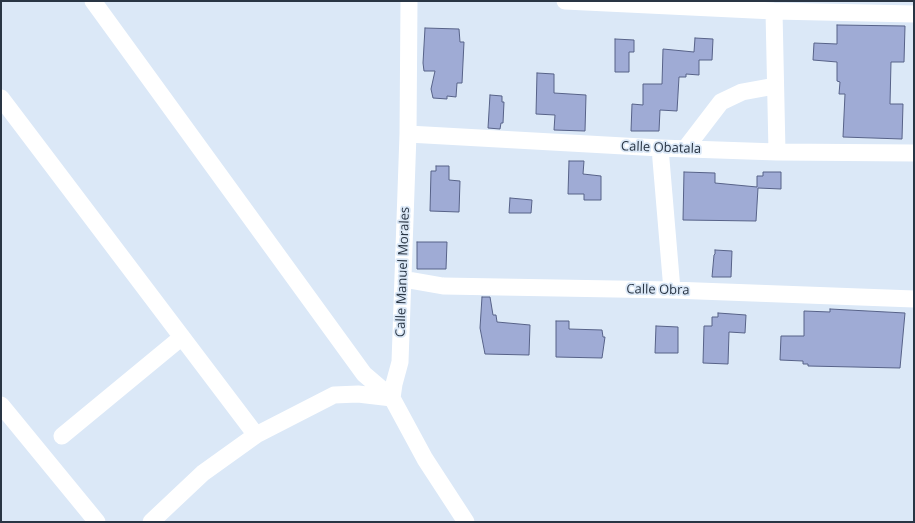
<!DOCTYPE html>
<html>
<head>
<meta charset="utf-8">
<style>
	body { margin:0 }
	#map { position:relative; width:915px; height:523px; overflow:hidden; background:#dbe8f7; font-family:"Open Sans",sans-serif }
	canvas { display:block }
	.frame { position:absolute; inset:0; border:2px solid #293544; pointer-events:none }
</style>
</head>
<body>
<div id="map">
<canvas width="915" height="523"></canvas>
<div class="frame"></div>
</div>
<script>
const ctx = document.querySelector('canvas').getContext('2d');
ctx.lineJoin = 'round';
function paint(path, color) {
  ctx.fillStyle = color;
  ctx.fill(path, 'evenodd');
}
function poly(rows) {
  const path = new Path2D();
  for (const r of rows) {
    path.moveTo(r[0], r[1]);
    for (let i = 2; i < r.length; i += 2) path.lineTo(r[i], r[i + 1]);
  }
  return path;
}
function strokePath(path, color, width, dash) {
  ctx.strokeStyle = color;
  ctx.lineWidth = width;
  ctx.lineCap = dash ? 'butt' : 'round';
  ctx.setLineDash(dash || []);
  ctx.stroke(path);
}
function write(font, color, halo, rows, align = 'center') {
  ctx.font = font + ' "Open Sans",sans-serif';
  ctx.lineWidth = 3.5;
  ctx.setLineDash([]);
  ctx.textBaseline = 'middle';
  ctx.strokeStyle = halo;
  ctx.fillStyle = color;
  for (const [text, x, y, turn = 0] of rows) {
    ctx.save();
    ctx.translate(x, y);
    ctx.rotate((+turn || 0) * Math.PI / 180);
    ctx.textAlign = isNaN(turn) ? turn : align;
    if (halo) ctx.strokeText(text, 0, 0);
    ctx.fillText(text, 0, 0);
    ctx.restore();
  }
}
const building = poly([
	[837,25,905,26,904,62,891,62,890,104,903,104,902,139,843,137,845,94,839,94,840,82,837,81,837,62,813,60,814,43,837,44,837,25],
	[425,28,459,29,460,42,464,42,462,83,457,83,456,97,447,96,447,99,433,98,431,89,435,71,424,71,423,63,425,28],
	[695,38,713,39,712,60,699,60,699,75,686,74,686,77,679,77,677,111,660,110,659,131,631,131,632,104,643,105,643,84,662,84,663,49,694,52,695,38],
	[615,39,634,40,634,52,629,52,629,72,615,72,615,39],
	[537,73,554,74,554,93,586,95,585,131,554,130,555,115,536,114,537,73],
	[490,95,502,96,502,102,504,102,503,123,501,123,500,129,488,128,490,95],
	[569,161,584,161,583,174,601,176,601,200,584,200,584,194,568,194,569,161],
	[436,166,449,166,449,180,460,181,459,212,430,211,431,171,436,171,436,166],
	[684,172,715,173,715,183,757,187,757,176,763,176,763,172,781,172,781,189,758,188,756,221,683,220,684,172],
	[510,198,532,200,531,213,509,213,510,198],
	[417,242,447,242,446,269,417,269,417,242],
	[715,250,732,251,731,277,712,277,714,255,715,254,715,250],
	[482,297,490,297,493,315,496,315,497,322,530,325,529,355,485,354,480,328,482,297],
	[830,309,905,313,900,368,808,366,808,364,803,364,803,361,780,360,781,336,804,336,804,311,830,312,830,309],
	[718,313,746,315,745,333,729,332,728,364,703,363,704,326,712,326,712,317,718,317,718,313],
	[556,321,569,321,569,329,602,330,603,337,605,337,602,358,556,357,556,321],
	[656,326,678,327,678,353,655,353,656,326]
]);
const minor = poly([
	[93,1,364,374,392,398],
	[409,1,408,134,400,362,394,384,392,398,425,459,466,522],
	[565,1,774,11,914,14],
	[774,11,777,152],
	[1,98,256,435],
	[408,134,660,148,777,152,914,153],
	[660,148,672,290],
	[685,149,721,102,742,92,775,86],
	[403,279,443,286,672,290,914,299],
	[1,405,97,522],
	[62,436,182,337],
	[151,522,203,473,256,435,334,395,358,394,392,398]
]);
const streetNames = [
	["Calle Obatala",661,148,2],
	["Calle Manuel Morales",403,272,-88],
	["Calle Obra",658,290,1]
];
paint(building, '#9fabd5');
strokePath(building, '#576288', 1);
strokePath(minor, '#fff', 17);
write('13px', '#293544', '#dbe8f7', streetNames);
</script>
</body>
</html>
